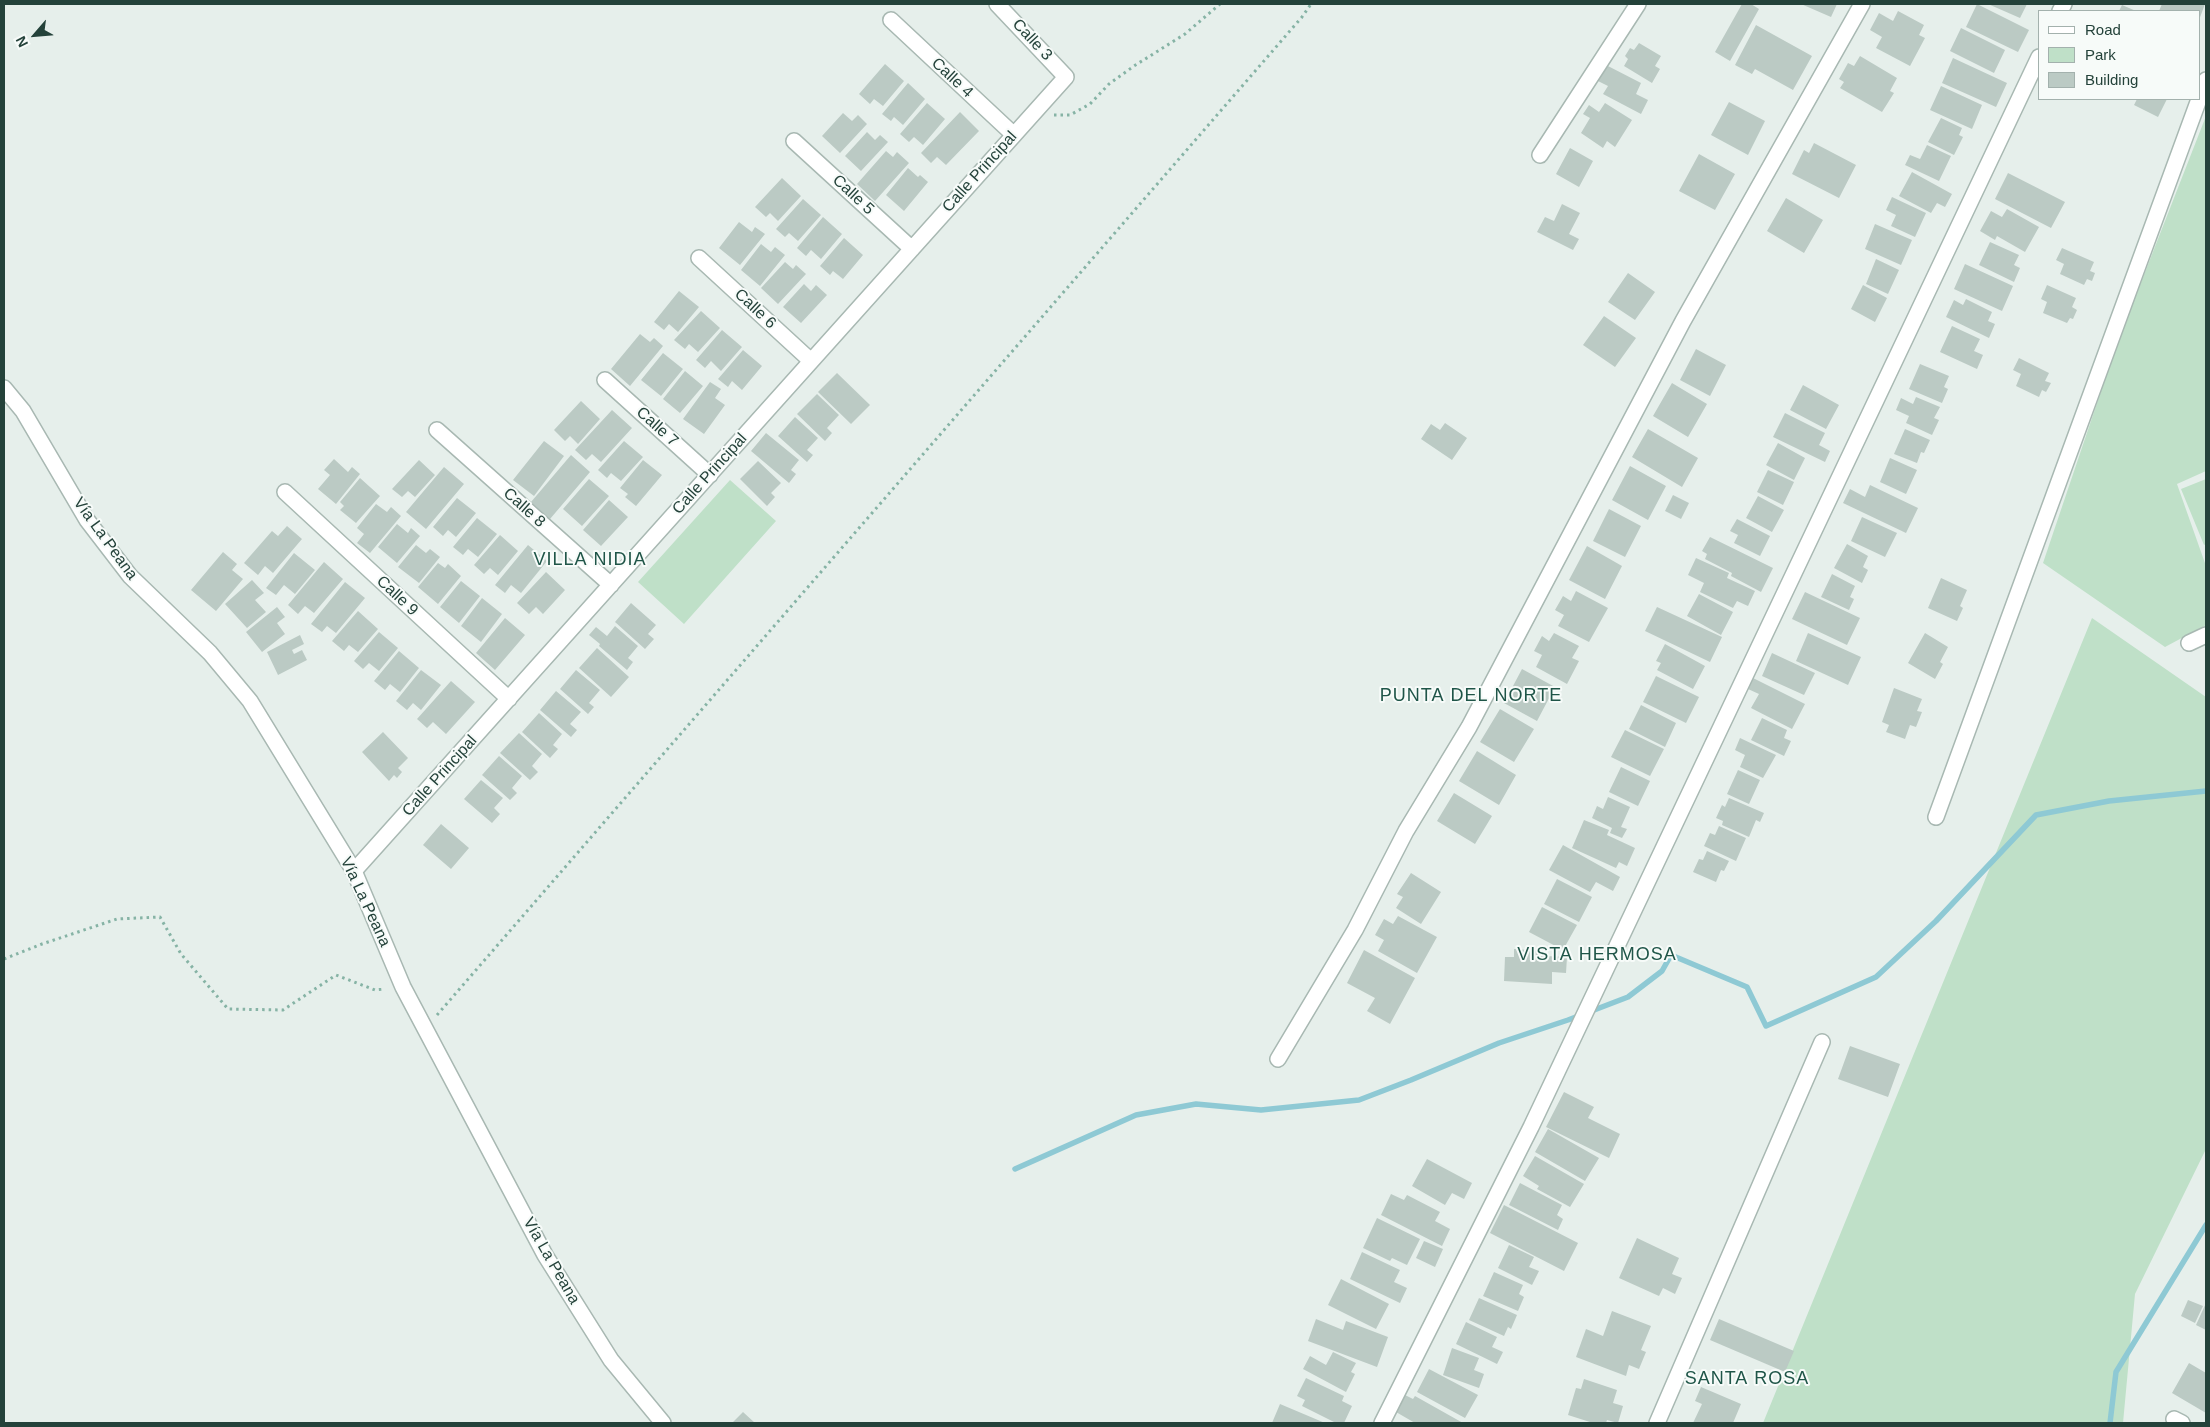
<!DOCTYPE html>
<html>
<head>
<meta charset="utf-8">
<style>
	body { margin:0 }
	#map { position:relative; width:2210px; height:1427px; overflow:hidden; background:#e6efeb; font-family:Helvetica,sans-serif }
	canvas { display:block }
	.frame { position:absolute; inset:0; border:5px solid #24423a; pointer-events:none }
	.legend { position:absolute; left:2038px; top:10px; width:162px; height:90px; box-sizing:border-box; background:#f7fbf9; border:1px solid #a3b1ad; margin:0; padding:6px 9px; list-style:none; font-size:15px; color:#24423a }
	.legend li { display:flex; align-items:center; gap:10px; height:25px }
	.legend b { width:25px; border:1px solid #a3b1ad }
	.north { position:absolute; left:10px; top:10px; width:50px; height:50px; -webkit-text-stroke:4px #f7fbf9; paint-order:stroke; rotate:243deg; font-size:14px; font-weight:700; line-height:20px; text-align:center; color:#24423a }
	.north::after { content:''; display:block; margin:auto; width:18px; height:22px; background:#24423a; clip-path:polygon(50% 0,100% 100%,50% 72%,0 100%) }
</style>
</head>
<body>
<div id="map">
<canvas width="2210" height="1427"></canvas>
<div class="frame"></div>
<ul class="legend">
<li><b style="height:6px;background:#fff"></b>Road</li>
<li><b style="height:14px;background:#bfe0c8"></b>Park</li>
<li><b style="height:14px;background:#bbcac4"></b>Building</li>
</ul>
<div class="north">N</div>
</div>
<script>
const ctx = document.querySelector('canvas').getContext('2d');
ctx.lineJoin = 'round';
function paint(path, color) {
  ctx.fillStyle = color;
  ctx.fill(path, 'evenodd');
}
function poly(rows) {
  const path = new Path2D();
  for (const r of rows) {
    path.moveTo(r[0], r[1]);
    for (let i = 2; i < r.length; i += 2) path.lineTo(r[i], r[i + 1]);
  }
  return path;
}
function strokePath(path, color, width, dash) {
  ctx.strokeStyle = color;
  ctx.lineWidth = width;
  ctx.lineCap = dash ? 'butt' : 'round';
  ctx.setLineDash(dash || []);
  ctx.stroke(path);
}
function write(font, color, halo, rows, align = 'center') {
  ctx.font = font + ' Helvetica,sans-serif';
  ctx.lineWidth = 4;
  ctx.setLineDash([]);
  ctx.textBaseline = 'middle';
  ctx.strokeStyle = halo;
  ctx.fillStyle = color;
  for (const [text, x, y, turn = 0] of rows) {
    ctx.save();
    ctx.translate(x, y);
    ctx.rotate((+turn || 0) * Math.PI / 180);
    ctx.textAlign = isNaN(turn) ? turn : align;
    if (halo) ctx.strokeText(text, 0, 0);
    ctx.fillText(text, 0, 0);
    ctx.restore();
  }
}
const green = poly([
	[2206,116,2206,471,2177,484,2206,566,2206,625,2165,647,2043,563,2117,344],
	[2206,479,2206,544,2204,545,2181,489],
	[730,480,776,521,684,624,638,582],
	[2092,618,2206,697,2206,1149,2135,1294,2123,1423,1763,1423]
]);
const stream = poly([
	[1015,1169,1136,1115,1196,1104,1261,1110,1359,1100,1411,1080,1499,1043,1568,1020,1628,997,1662,971,1671,955,1747,987,1766,1026,1876,977,1936,921,2036,815,2109,801,2206,791],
	[2110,1423,2116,1372,2206,1225]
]);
const building = poly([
	[1742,4,1751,4,1759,9,1730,61,1715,52],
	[1801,4,1837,4,1831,17],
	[1977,4,2029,30,2018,52,1966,27],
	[1988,4,2027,4,2020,18],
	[2162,4,2205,4,2199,20,2199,11,2159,11],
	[2122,5,2136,11,2119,11],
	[1898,11,1924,25,1919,35,1925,38,1910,66,1876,48,1882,37,1870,30,1879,13,1893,21],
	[1756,25,1812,56,1793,90,1755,69,1752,74,1735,65],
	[1961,28,2005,50,1994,73,1950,51],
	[1639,43,1661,56,1655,66,1660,69,1652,83,1624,66,1628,59,1625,56,1630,48,1634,50],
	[1860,56,1897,78,1890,91,1894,93,1882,112,1840,88,1844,82,1839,79,1848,63,1854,66],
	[1953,58,2007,83,1996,107,1942,83],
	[885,64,904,81,883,106,874,99,870,104,859,94],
	[1606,65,1641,83,1636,94,1648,100,1641,114,1603,94,1608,86,1598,81],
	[908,83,925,99,903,125,894,117,891,121,882,114],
	[1941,86,1982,105,1972,129,1930,110],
	[2137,99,2167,99,2158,117,2134,105],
	[1729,102,1765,121,1748,155,1711,135],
	[927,103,945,119,923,145,914,137,909,142,900,134],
	[1605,103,1632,120,1615,147,1607,141,1603,148,1581,133,1590,118,1583,114,1589,105,1599,112],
	[960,112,979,131,946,165,937,157,931,163,921,153],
	[843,113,852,121,858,115,867,124,840,153,822,136],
	[1941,118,1962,128,1959,135,1963,137,1954,155,1928,142],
	[867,132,875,140,880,135,888,142,861,171,845,156],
	[1814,143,1856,165,1839,198,1792,174,1804,150,1809,153],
	[1927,145,1951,156,1939,181,1905,165,1910,155,1920,159],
	[1570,148,1593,161,1579,187,1556,174],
	[886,151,893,157,897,152,909,163,875,201,857,184],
	[1699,154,1735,174,1715,210,1679,191],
	[908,168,918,177,920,175,928,182,904,211,886,195],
	[1912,172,1952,194,1945,207,1937,203,1931,213,1899,196],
	[2008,173,2065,202,2051,228,1995,199],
	[782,178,801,196,778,221,770,213,766,217,755,207],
	[1892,197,1926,213,1915,237,1891,226,1896,215,1886,210],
	[1786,198,1823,220,1804,253,1767,231],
	[803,199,821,215,798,241,789,233,785,237,776,229],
	[1562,204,1580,213,1569,234,1579,239,1573,250,1537,232,1545,217,1554,221],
	[2007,209,2039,227,2025,252,1997,236,1995,240,1980,231,1991,211,2002,217],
	[823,217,842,234,821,259,811,250,806,256,797,248],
	[739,222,752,232,755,227,765,234,740,265,719,248],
	[1875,224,1912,240,1901,265,1865,249],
	[844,238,863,255,843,279,833,271,830,275,820,266],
	[1990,242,2019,255,2014,265,2020,268,2014,282,1979,265],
	[761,244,771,252,775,247,785,255,760,286,741,270],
	[2062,248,2094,262,2090,271,2095,273,2092,281,2087,279,2084,285,2060,274,2064,264,2056,260],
	[1876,259,1899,270,1888,294,1866,284],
	[785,262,793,269,796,265,806,274,778,304,761,288],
	[1965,264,2013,286,2002,311,1954,289],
	[1628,273,1655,292,1635,320,1608,302],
	[804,284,811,291,816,285,827,295,801,323,783,307],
	[1863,285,1887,298,1875,322,1851,309],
	[2047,285,2076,298,2072,307,2077,310,2073,319,2070,318,2067,323,2043,313,2047,302,2041,299],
	[679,291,699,307,678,332,669,324,664,330,654,322],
	[1966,299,1992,312,1988,321,1995,324,1989,338,1946,317,1954,300,1963,305],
	[701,311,720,328,698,352,689,344,685,349,674,340],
	[1604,316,1636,338,1615,367,1583,345],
	[1952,326,1980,339,1974,351,1983,355,1977,369,1940,352],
	[722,330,742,347,721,371,711,361,705,368,696,360],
	[640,334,650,342,654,338,663,346,630,386,611,369],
	[1696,349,1726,365,1710,396,1680,380],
	[743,350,762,366,742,390,732,381,728,387,718,379],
	[663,353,683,369,661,396,641,380],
	[2019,358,2049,373,2045,381,2051,383,2046,392,2042,390,2039,397,2016,386,2021,374,2013,370],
	[1920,364,1949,376,1944,387,1948,389,1942,403,1909,389],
	[685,371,703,386,680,413,663,399],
	[837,373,870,405,851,424,818,392],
	[710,382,721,389,715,398,725,405,704,434,683,419],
	[1672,383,1707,404,1688,437,1653,416],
	[1803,385,1839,405,1826,429,1790,410],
	[817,394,839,415,827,428,832,433,825,441,797,414],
	[1916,397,1940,407,1934,418,1939,420,1932,435,1906,423,1909,416,1896,410,1901,398,1913,404],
	[581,401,600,419,578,444,570,436,565,441,554,430],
	[612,410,632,428,601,462,592,454,586,460,575,450],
	[1785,413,1825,433,1819,445,1830,451,1825,462,1773,437],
	[795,417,818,438,807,450,813,455,807,462,778,436],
	[1445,423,1467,438,1452,460,1421,439,1431,424,1440,430],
	[1648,429,1698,458,1682,487,1632,457],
	[1905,429,1930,440,1924,453,1921,452,1917,463,1894,454],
	[766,433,799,460,791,470,796,474,789,483,751,451],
	[544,441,564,456,534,496,513,480],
	[624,441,643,457,621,481,611,473,607,478,598,470],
	[1778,443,1805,458,1794,480,1766,465],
	[571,455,590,472,550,519,531,502],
	[1890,458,1917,470,1906,494,1880,482],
	[334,459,348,472,352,467,360,474,336,504,318,489,330,475,324,470],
	[419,460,435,475,415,497,408,491,402,497,392,489],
	[643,460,662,475,636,506,625,497,628,494,620,488],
	[758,461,781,483,771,493,775,497,767,506,740,479],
	[1630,466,1666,486,1648,520,1612,500],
	[444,467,464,484,426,529,406,512],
	[1768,470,1794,482,1783,505,1757,492],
	[360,478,380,496,356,523,340,510,344,506,340,502],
	[589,479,609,496,582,526,563,509],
	[1870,485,1918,508,1906,533,1843,503,1850,489,1865,497],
	[1673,495,1689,503,1681,519,1665,511],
	[1758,496,1784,510,1772,532,1746,518],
	[457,498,476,513,456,537,448,530,443,536,433,527],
	[609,500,628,517,601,546,583,530],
	[376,504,387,512,391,507,401,516,370,553,357,543,364,534,357,528],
	[1609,509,1641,526,1625,557,1593,541],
	[1862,517,1897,533,1885,557,1851,541],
	[477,518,497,534,478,557,468,549,463,555,453,547],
	[1737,519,1770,536,1760,556,1734,543,1738,535,1730,531],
	[397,524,408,533,411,528,420,536,397,563,378,547],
	[287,526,302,539,273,573,265,566,258,575,244,563,272,531,278,536],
	[500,535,518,551,498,575,490,568,484,574,474,565],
	[1710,537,1773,568,1761,592,1731,576,1732,573,1705,559,1707,554,1702,551],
	[1847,544,1868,556,1863,567,1868,570,1862,583,1834,568],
	[416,545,426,553,430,549,440,557,419,583,398,567],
	[528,545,547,561,521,593,511,585,505,593,495,585],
	[1587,546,1622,566,1605,599,1569,580],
	[223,552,237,564,232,570,243,579,216,611,191,590],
	[294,553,315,570,295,594,284,585,276,595,266,588],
	[1696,558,1729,573,1727,578,1755,591,1748,606,1737,601,1733,608,1700,592,1704,583,1688,575],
	[324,562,343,579,314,613,305,606,298,614,288,605],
	[438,563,445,568,448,564,461,576,438,604,418,587],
	[546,572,565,590,543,614,536,607,529,614,517,603],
	[1832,574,1855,586,1850,597,1854,599,1849,610,1821,597],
	[1941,578,1967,590,1960,606,1963,608,1957,621,1928,608],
	[252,580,264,593,255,600,266,612,247,628,225,604],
	[461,581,480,596,459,623,440,607],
	[345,582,365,598,336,633,327,626,322,632,311,624],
	[1576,591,1608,608,1589,642,1558,626,1564,615,1555,610,1563,596,1571,601],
	[1805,592,1860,618,1847,645,1792,619],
	[1699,594,1733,612,1721,635,1687,616],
	[482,598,502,614,481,642,461,626],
	[631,603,656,625,648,634,654,639,645,649,615,622],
	[277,607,285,617,277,623,285,634,262,652,246,632],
	[1657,607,1722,637,1710,662,1645,631],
	[358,611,378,629,358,652,349,645,344,651,332,641],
	[505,618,525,635,495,670,476,653],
	[615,626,638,646,628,658,633,662,627,670,599,646,600,644,589,635,596,627,607,636],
	[379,632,398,648,379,671,369,663,363,669,354,661],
	[1554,633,1579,646,1572,658,1579,661,1567,684,1536,667,1542,655,1534,651,1542,636,1549,641],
	[1808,633,1861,657,1848,685,1796,661],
	[1925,633,1948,647,1940,662,1943,664,1935,679,1908,663],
	[300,635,304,644,292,650,294,654,302,650,307,660,278,675,267,652],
	[1665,644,1705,666,1693,689,1657,670,1661,663,1656,661],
	[597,648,629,677,611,697,579,668],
	[399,651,419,668,400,692,390,684,385,690,374,681],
	[1772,653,1815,673,1804,695,1762,676],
	[1522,669,1555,687,1537,721,1504,703],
	[421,670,441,685,421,710,413,703,407,710,396,701],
	[576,670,600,690,589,703,594,707,588,714,560,689],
	[1656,676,1699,697,1686,723,1643,702],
	[1753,678,1805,704,1792,729,1751,708,1759,694,1748,689],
	[451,681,475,702,446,734,433,722,427,728,417,719],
	[1894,688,1922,699,1917,711,1922,712,1916,727,1910,725,1905,739,1886,732,1889,725,1882,722],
	[556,691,581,712,570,724,577,730,571,737,540,710],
	[1641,705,1676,723,1665,747,1629,729],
	[1500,709,1534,729,1514,762,1480,742],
	[539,713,562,734,553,745,558,749,550,758,522,732],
	[1762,718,1787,730,1784,738,1791,741,1784,756,1751,740],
	[1625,730,1664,749,1650,776,1611,757],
	[383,732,408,758,398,768,402,772,397,778,394,775,389,781,362,752],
	[519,733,542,754,532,766,538,772,530,780,500,753],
	[1740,738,1776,755,1763,778,1740,767,1745,755,1735,750],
	[1477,751,1516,775,1499,805,1459,781],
	[499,756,522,776,512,788,517,793,510,800,482,775],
	[1621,767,1650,781,1638,806,1609,792],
	[1738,770,1760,780,1749,804,1727,794],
	[481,780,503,798,494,808,500,814,492,823,464,799],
	[1454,793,1492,816,1475,844,1437,821],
	[1608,797,1630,807,1621,827,1627,829,1622,838,1610,833,1612,828,1592,818,1597,806,1603,809],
	[1729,798,1764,813,1760,822,1756,820,1749,837,1722,825,1723,821,1716,818,1722,805,1725,807],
	[1584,820,1609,830,1607,835,1635,848,1627,866,1619,862,1616,868,1572,848],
	[441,824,469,848,451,869,423,845],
	[1719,826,1746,838,1736,861,1704,846,1710,833,1715,835],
	[1563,845,1620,877,1613,891,1596,882,1590,892,1549,870],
	[1707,851,1729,861,1724,871,1721,870,1716,882,1693,872,1699,859,1703,860],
	[1411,873,1441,892,1421,924,1396,908,1403,897,1397,894],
	[1557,879,1592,897,1579,922,1544,904],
	[1542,907,1577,925,1563,950,1529,932],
	[1398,916,1437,937,1417,973,1378,951,1384,940,1375,935,1384,919,1393,924],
	[1514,949,1546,951,1546,956,1567,957,1566,973,1552,972,1552,984,1504,981,1505,957,1514,957],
	[1364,950,1415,978,1390,1024,1367,1011,1375,998,1347,983],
	[1850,1046,1900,1064,1888,1097,1838,1079],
	[1564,1092,1594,1107,1588,1118,1620,1134,1609,1158,1546,1127],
	[1548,1129,1599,1158,1585,1181,1535,1152],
	[1535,1156,1584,1184,1570,1207,1537,1189,1539,1186,1523,1176],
	[1427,1159,1472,1183,1464,1199,1452,1193,1445,1205,1412,1186],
	[1520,1183,1562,1205,1557,1215,1563,1219,1558,1230,1509,1205],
	[1391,1194,1404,1200,1407,1195,1440,1212,1435,1221,1450,1229,1442,1246,1381,1215],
	[1504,1205,1578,1243,1564,1271,1490,1233],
	[1377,1218,1420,1239,1407,1265,1392,1258,1390,1261,1363,1248],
	[1637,1238,1679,1258,1672,1274,1682,1278,1675,1294,1663,1288,1659,1296,1619,1278],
	[1424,1241,1443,1249,1435,1267,1416,1258],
	[1509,1245,1534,1257,1529,1267,1539,1271,1532,1285,1498,1268],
	[1362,1252,1400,1270,1394,1282,1407,1288,1400,1303,1350,1279],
	[1494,1272,1523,1285,1519,1294,1524,1297,1518,1311,1483,1296],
	[1341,1279,1389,1304,1376,1329,1328,1305],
	[1479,1298,1517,1315,1511,1329,1508,1327,1504,1336,1469,1320],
	[2188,1300,2203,1306,2195,1323,2181,1316],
	[2206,1303,2206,1330,2196,1325],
	[1612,1311,1651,1326,1641,1350,1646,1352,1639,1369,1629,1365,1626,1376,1576,1357,1586,1329,1603,1336],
	[1316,1319,1343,1330,1346,1321,1388,1337,1377,1367,1308,1341],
	[1719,1319,1794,1351,1785,1372,1710,1340],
	[1466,1322,1497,1337,1492,1347,1503,1352,1497,1364,1456,1344],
	[1452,1348,1479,1358,1474,1370,1484,1374,1479,1388,1443,1375],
	[1333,1352,1356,1363,1351,1372,1355,1374,1346,1392,1303,1369,1310,1356,1326,1365],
	[2189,1363,2206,1373,2206,1413,2172,1393],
	[1429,1369,1478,1395,1465,1418,1417,1392],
	[1306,1378,1344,1396,1342,1401,1352,1406,1344,1423,1336,1423,1302,1406,1305,1400,1297,1396],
	[1584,1379,1617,1390,1613,1403,1623,1406,1618,1423,1607,1420,1606,1423,1593,1423,1568,1415,1576,1388,1581,1389],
	[1701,1387,1741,1404,1733,1423,1693,1423,1702,1404,1695,1401],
	[1405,1395,1413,1399,1415,1396,1463,1423,1415,1423,1396,1412],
	[1280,1404,1325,1423,1272,1423],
	[743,1412,755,1423,732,1423]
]);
const path = poly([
	[1054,115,1070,115,1090,104,1109,84,1134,66,1185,34,1220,4],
	[4,959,42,944,117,919,160,917,181,954,228,1009,283,1010,336,975,375,990,385,989],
	[437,1015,1302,17,1311,4]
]);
const minor = poly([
	[2060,11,2064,4],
	[891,20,1014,135],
	[794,141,912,249],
	[1540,155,1638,4],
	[699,258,811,361],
	[605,380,710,475],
	[437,430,611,585],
	[285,492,509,699],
	[2189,643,2206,635],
	[1936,817,2206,80],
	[354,871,1066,77,997,4],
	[1278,1059,1355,930,1406,831,1469,727,1683,321,1862,4],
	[2174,1419,2182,1423],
	[1382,1423,1531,1127,2039,57],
	[1657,1423,1822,1042]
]);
const tertiary = poly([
	[4,388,23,411,87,520,130,576,210,653,250,701,354,871,403,987,545,1255,611,1360,663,1423]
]);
const streetNames = [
	["Calle 3",1032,40,47],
	["Calle 4",952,78,43],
	["Calle Principal",980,172,-48],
	["Calle 5",853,195,43],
	["Calle 6",755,309,43],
	["Calle 7",657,427,42],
	["Calle Principal",710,474,-48],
	["Calle 8",524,508,42],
	["Vía La Peana",105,539,54],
	["Calle 9",397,596,43],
	["Calle Principal",440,776,-48],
	["Vía La Peana",365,902,65],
	["Vía La Peana",551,1261,60]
];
const neighbourhoodNames = [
	["VILLA NIDIA",590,560],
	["PUNTA DEL NORTE",1471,696],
	["VISTA HERMOSA",1597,955],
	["SANTA ROSA",1747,1379]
];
paint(green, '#bfe0c8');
strokePath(stream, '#8ec9d4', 5.5);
paint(building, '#bbcac4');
strokePath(minor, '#a8b8b2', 18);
strokePath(tertiary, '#a8b8b2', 18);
strokePath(path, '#86b3a5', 3, [2.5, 4]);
strokePath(minor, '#fff', 15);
strokePath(tertiary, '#fff', 15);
write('16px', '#24423a', '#f7fbf9', streetNames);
ctx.letterSpacing = '1px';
write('18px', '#1f5548', '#f7fbf9', neighbourhoodNames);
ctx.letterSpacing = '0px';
</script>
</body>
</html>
